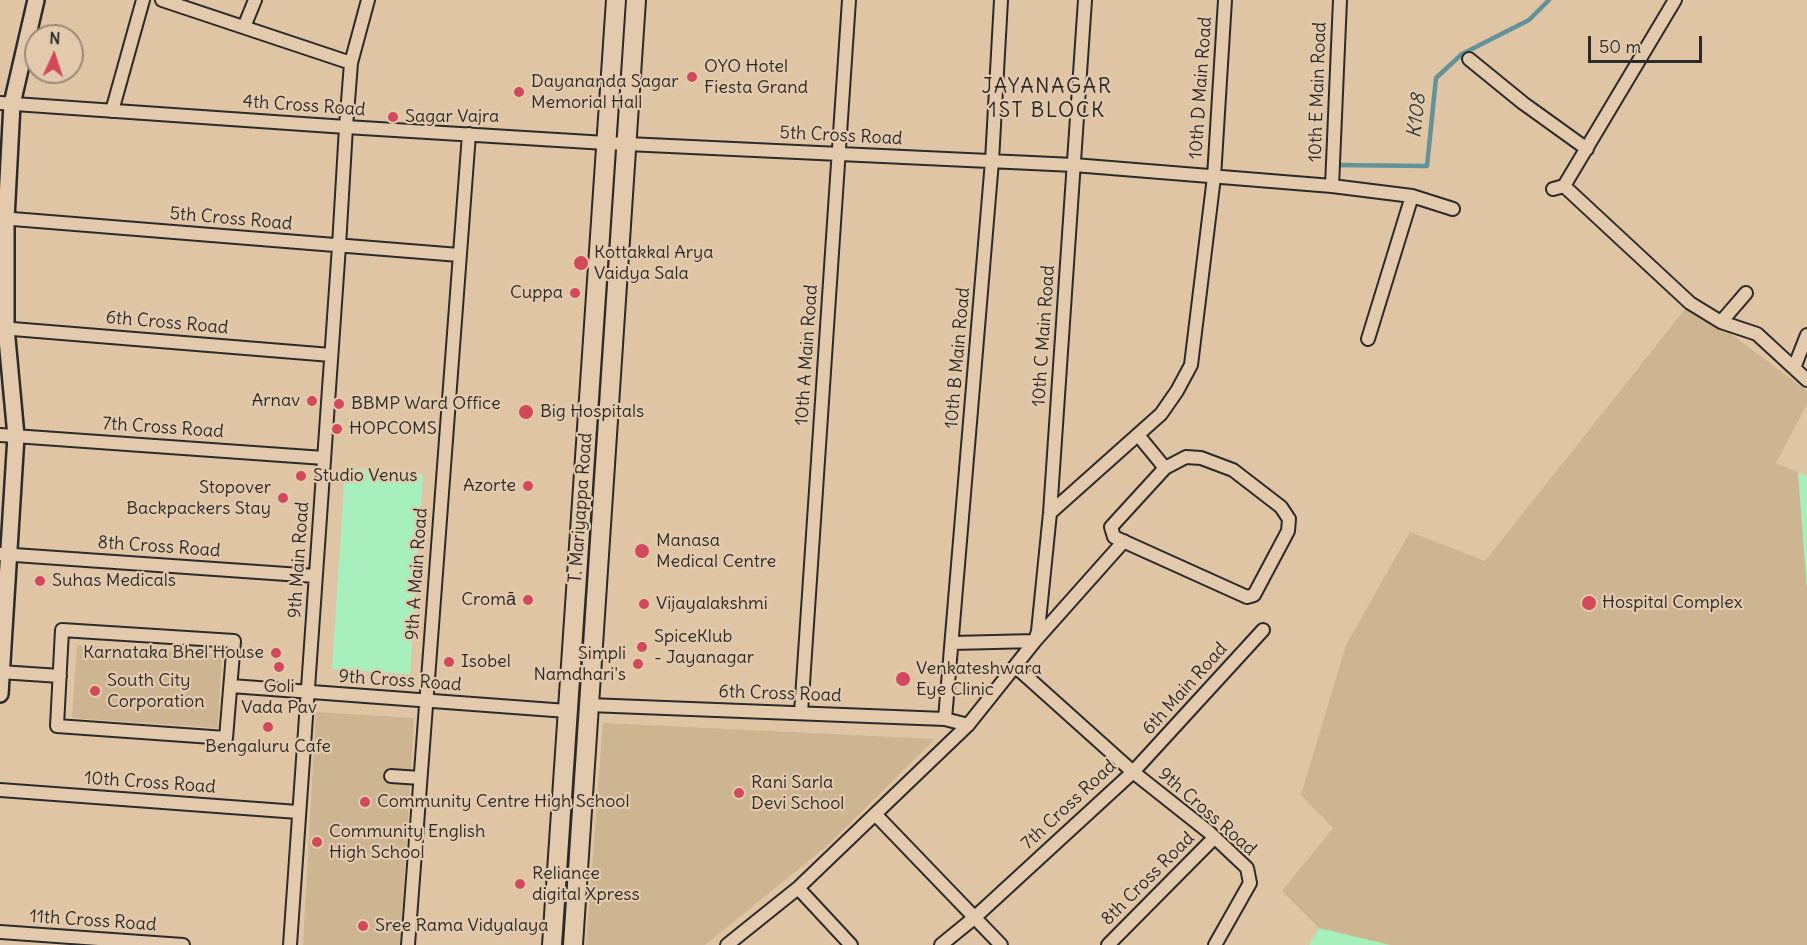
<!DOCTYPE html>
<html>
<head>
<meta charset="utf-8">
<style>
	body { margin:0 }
	#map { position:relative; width:1807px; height:945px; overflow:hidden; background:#dfc5a3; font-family:Delius,sans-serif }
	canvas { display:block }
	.north { position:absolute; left:24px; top:24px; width:60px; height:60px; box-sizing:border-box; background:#e4caac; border:2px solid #9a8a78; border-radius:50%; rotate:3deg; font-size:16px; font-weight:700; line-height:24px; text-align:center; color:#2b2b2b }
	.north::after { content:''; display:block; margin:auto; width:21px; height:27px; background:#d1495b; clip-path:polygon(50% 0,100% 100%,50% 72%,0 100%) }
	.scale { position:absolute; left:1588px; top:36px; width:114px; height:27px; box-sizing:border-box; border:3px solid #2b2b2b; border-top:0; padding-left:8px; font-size:18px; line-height:21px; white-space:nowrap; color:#2b2b2b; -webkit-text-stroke:4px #e4caac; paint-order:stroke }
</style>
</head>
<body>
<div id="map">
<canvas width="1807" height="945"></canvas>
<div class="north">N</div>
<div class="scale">50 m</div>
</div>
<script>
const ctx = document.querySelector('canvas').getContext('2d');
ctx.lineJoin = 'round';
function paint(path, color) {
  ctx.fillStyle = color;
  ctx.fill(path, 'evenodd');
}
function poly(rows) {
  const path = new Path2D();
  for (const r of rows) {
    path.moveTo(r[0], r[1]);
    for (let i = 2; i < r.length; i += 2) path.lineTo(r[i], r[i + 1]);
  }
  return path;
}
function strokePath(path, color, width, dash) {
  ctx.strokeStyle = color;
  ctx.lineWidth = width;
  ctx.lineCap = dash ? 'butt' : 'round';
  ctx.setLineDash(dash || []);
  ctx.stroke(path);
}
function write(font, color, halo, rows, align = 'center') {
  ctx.font = font + ' Delius,sans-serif';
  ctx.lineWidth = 4.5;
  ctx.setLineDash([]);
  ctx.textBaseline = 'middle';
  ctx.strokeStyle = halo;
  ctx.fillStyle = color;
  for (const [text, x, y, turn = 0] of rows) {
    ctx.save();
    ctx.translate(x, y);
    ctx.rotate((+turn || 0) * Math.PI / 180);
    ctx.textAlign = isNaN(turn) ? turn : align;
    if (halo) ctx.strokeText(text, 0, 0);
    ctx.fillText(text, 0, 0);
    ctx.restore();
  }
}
const built = poly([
	[1690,303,1807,391,1807,404,1776,463,1807,476,1807,945,1309,945,1319,928,1282,891,1333,828,1301,795,1346,645,1410,532,1485,561],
	[77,645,222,655,218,728,72,718],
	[316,712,414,718,400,945,303,945],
	[603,723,935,739,827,846,705,945,586,945]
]);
const green = poly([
	[345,468,423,474,410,674,332,669],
	[1798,472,1807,476,1807,590],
	[1319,928,1390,945,1309,945]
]);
const stream = poly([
	[1333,165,1427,166,1436,78,1462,54,1529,20,1549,0]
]);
const minor = poly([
	[162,0,351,63],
	[244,27,255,0],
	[1469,59,1523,103,1587,149],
	[0,103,346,127,606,143,1074,165,1332,186,1412,196,1453,209],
	[112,111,143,0],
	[1332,186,1340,0],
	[1564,186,1690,303,1721,322,1757,334,1807,380],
	[1553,189,1564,186,1675,0],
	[0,218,459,255],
	[1721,322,1746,293],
	[0,328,331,355],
	[1368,339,1412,196],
	[1794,368,1807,335],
	[0,435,324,458],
	[1138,435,1165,468,1111,527,1114,537,1247,597,1254,595,1288,531,1289,519,1281,507,1233,470,1201,458,1186,457,1165,468],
	[1050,513,1161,414,1177,391,1191,365,1214,177,1225,0],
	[0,554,315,576],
	[62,630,234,641,226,738,57,726,62,630],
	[952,643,1035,641,1124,541],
	[0,672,60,676],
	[231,686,567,711],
	[589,705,945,719,968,725],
	[801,713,849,0],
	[945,719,992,161,1001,0],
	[391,776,420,778],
	[0,790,298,812],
	[875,814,1001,945],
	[798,888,851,945],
	[0,932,183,945],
	[290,945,339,246,346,127,351,63,368,0],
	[408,945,469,134],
	[727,945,798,888,968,725,1035,641,1038,631,1050,513,1085,0],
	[941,945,974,918,1133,772,1016,667],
	[1108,945,1214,838],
	[1215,945,1250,883,1247,868,1210,833,1133,772,1263,630]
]);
const tertiary = poly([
	[0,694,16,436,6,328,6,219,12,104,36,0]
]);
const secondary = poly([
	[552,945,616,0],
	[573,945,636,0]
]);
const markers = [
	[692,77,6,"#d1495b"],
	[519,92,6,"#d1495b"],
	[393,117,6,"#d1495b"],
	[581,263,8,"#d1495b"],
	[575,293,6,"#d1495b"],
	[312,401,6,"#d1495b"],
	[339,404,6,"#d1495b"],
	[526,412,8,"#d1495b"],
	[337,429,6,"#d1495b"],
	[301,476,6,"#d1495b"],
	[528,486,6,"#d1495b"],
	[283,498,6,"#d1495b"],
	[642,551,8,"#d1495b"],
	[40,581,6,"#d1495b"],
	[528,600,6,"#d1495b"],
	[1589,603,8,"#d1495b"],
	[644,604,6,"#d1495b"],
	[642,647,6,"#d1495b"],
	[276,653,6,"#d1495b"],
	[449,662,6,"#d1495b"],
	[638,664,6,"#d1495b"],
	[279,667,6,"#d1495b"],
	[903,679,8,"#d1495b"],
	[95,691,6,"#d1495b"],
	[268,727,6,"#d1495b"],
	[739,793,6,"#d1495b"],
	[365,802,6,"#d1495b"],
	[317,842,6,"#d1495b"],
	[520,884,6,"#d1495b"],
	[363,926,6,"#d1495b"]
];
const poiNames = [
	["OYO Hotel",704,67],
	["Fiesta Grand",704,88],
	["Dayananda Sagar",531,82],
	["Memorial Hall",531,103],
	["Sagar Vajra",405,117],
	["Kottakkal Arya",594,253],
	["Vaidya Sala",594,274],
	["Cuppa",563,293,"right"],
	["Arnav",300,401,"right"],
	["BBMP Ward Office",351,404],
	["Big Hospitals",540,412],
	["HOPCOMS",349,429],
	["Studio Venus",313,476],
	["Azorte",516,486,"right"],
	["Stopover",271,488,"right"],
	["Backpackers Stay",271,509,"right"],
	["Manasa",656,541],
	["Medical Centre",656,562],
	["Suhas Medicals",52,581],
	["Cromā",516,600,"right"],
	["Hospital Complex",1602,603],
	["Vijayalakshmi",656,604],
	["SpiceKlub",654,637],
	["- Jayanagar",654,658],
	["Karnataka Bhel House",264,653,"right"],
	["Simpli",626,654,"right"],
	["Namdhari's",626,675,"right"],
	["Isobel",461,662],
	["Venkateshwara",916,669],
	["Eye Clinic",916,690],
	["South City",107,681],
	["Corporation",107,702],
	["Goli",279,687,"center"],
	["Vada Pav",279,708,"center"],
	["Bengaluru Cafe",268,747,"center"],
	["Rani Sarla",751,783],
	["Devi School",751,804],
	["Community Centre High School",377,802],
	["Community English",329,832],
	["High School",329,853],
	["Reliance",532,874],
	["digital Xpress",532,895],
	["Sree Rama Vidyalaya",375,926]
];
const streetNames = [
	["10th D Main Road",1201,88,-86],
	["10th E Main Road",1318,92,-88],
	["4th Cross Road",304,106,4],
	["5th Cross Road",841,136,3],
	["5th Cross Road",231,219,5],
	["6th Cross Road",167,323,5],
	["10th C Main Road",1044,336,-86],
	["10th A Main Road",807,355,-86],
	["10th B Main Road",958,358,-85],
	["7th Cross Road",163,428,4],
	["T. Mariyappa Road",581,508,-86],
	["8th Cross Road",159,547,4],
	["9th Main Road",299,560,-86],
	["9th A Main Road",417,574,-86],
	["9th Cross Road",400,681,4],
	["6th Main Road",1185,689,-48],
	["6th Cross Road",780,694,2],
	["10th Cross Road",150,783,4],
	["7th Cross Road",1069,805,-43],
	["9th Cross Road",1207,812,41],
	["8th Cross Road",1148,879,-45],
	["11th Cross Road",93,921,4]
];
const waterNames = [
	["K108",1417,116,-84]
];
const quarterNames = [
	["JAYANAGAR",1047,87],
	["1ST BLOCK",1047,111]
];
paint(built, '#cdb592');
paint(green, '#a7f0be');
strokePath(stream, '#63929b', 4.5);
strokePath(minor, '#2b2b2b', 16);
strokePath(tertiary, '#2b2b2b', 20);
strokePath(secondary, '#2b2b2b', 22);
strokePath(minor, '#e4caac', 12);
strokePath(tertiary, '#e4caac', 15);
strokePath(secondary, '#e4caac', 18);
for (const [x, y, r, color] of markers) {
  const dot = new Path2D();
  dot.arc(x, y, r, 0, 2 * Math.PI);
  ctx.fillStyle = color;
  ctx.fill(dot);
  strokePath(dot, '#e4caac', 2);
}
write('18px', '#2b2b2b', '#e4caac', poiNames, 'left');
write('18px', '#2b2b2b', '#e4caac', streetNames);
write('italic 20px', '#343c3e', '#e4caac', waterNames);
ctx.letterSpacing = '1.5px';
write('21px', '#2b2b2b', '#e4caac', quarterNames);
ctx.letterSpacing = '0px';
</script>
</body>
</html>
